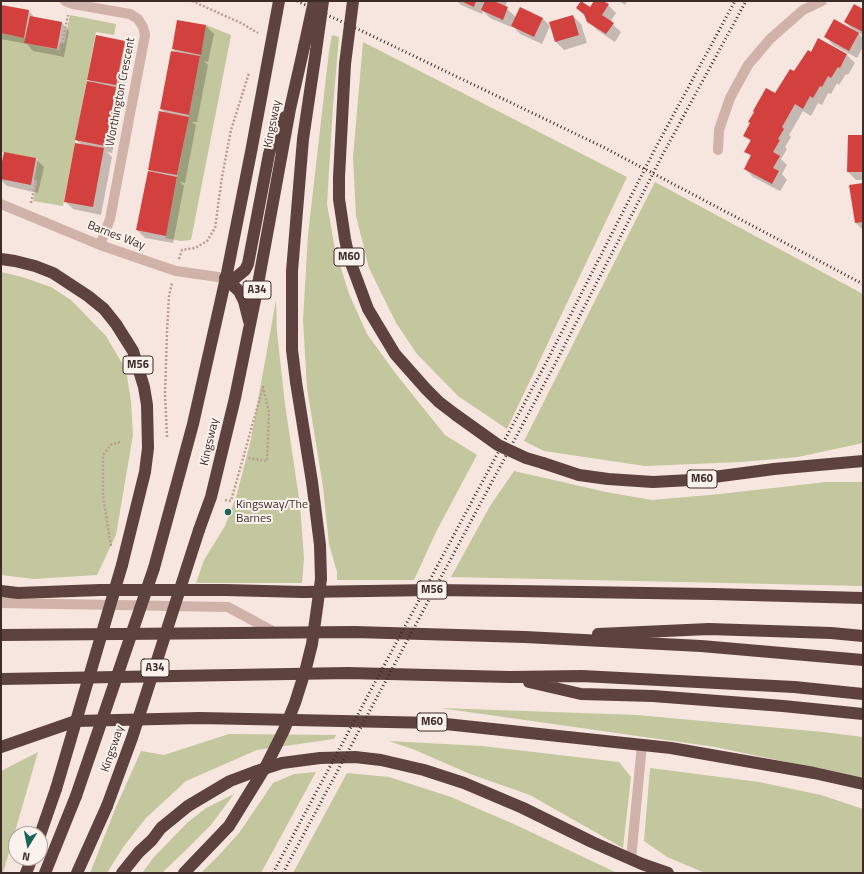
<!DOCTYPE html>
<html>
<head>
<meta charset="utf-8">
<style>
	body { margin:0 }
	#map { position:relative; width:864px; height:874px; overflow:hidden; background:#f6e6df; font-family:"Titillium Web",sans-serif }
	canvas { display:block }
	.frame { position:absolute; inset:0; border:2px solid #3c2b29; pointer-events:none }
	.north { position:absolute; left:8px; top:826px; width:40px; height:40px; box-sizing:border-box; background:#fcf2ed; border:1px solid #afa29f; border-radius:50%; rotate:190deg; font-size:11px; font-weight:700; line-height:16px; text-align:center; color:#3c2b29 }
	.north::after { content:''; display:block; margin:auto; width:14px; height:18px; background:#196458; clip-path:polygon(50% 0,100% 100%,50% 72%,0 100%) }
</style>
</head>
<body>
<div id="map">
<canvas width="864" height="874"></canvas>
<div class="frame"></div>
<div class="north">N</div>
</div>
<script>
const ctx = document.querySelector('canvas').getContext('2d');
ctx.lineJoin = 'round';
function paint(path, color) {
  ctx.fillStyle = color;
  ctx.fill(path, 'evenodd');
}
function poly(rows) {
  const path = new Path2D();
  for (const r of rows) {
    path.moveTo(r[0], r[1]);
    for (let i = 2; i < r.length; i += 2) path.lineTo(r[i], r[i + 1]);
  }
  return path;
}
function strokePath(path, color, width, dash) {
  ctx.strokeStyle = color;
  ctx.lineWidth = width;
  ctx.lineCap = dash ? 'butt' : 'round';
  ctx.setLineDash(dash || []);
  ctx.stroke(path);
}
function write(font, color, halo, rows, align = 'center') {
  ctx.font = font + ' "Titillium Web",sans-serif';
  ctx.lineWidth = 4;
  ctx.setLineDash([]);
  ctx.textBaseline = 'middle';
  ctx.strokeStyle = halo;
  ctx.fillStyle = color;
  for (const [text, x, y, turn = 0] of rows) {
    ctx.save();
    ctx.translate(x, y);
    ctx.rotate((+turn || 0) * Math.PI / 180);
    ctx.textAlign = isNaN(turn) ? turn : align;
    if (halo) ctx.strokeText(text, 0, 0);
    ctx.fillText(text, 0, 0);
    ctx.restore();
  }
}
const green = poly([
	[70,15,116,24,114,35,96,32,63,206,33,201,37,181,34,180,38,159,2,152,1,156,1,33,25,38,24,43,59,50,60,43,64,44],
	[206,25,231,35,191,240,181,241,165,238,166,236],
	[332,35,339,37,333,107,327,204,335,249,349,294,367,334,396,374,445,435,477,455,436,532,414,580,337,580,337,572,329,544,323,487,307,388,303,320,308,235,329,51],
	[363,42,627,177,507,429,458,396,417,354,396,323,369,268,356,216,353,157],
	[655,182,863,294,863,443,798,457,741,462,645,466,544,451,524,441],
	[1,272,22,277,51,287,71,300,106,336,122,363,127,376,131,402,133,435,116,535,97,575,34,579,1,575],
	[276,300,277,332,285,404,300,505,304,558,302,583,196,583,204,560,225,526,237,494,251,439],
	[514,471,606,492,652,500,720,494,826,482,863,482,863,586,451,577,490,506],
	[440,708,637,715,823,732,863,737,863,778,715,747],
	[229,734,336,735,334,739,257,750,186,781,146,818,124,846,107,873,90,873,116,807,141,751,164,755],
	[389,741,482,746,619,762,631,777,623,848,530,795,470,774,415,750],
	[38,752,3,873,1,873,1,771],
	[650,768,759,782,821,795,863,809,863,873,705,873,667,857,644,841],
	[316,772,261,873,201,873,219,855,239,833,273,783,294,774],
	[347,773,389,777,451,797,516,825,617,873,293,873],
	[234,794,211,825,187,849,164,871,162,873,142,873,154,857,188,822,206,808]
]);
const shadow = poly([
	[457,1,505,1,507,3,505,7,516,17,542,18,550,26,542,44,520,34,512,25,511,27,490,18,483,11,482,14,461,5],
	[596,1,601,1,608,5,616,13,610,22,621,32,615,42,597,30,577,8,590,9],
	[619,1,627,1,625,5],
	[1,5,29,11,35,18,62,23,69,31,64,57,33,51,27,44,1,39],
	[863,10,863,35,858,33,863,38,863,47,857,58,833,45,826,37,853,30,845,22],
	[573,16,581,24,587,43,564,50,556,42,550,23],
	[206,26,214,34,208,62,204,61,208,65,197,122,192,122,196,125,185,183,180,182,184,186,173,243,145,238,137,230,153,173,149,170,165,113,161,109,177,53,173,49],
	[819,39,847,55,855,63,848,75,846,74,839,85,837,83,831,94,828,93,822,105,818,103,811,116,803,111,789,135,791,137,785,147,787,149,781,159,787,165,782,174,787,180,780,191,753,177,745,169,751,157,746,151,751,142,745,135,775,94,811,53],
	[124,42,132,50,124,93,120,92,124,96,112,153,107,152,112,157,101,215,73,209,65,201,82,145,76,140,92,83,88,79],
	[863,136,863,180,856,180,848,172],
	[36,159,44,167,38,193,7,186,1,180,1,171],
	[863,184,863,230,856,223,850,186]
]);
const building = poly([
	[461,1,476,1,474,7],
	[485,1,497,1,496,2,508,7,503,20,481,10],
	[581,1,590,7,594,1,603,1,609,4,602,15,614,23,606,34,587,22,584,14,576,8],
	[854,4,863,9,863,32,844,22],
	[1,5,29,10,24,38,1,33],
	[520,7,543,18,534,37,511,26],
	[573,15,579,35,555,42,549,22],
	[30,16,62,22,57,49,24,43],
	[834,19,859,33,849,51,824,37],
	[177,20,206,25,201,55,172,49],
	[96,35,125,41,116,85,87,80],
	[818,38,847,54,840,68,838,67,831,78,828,76,822,87,820,86,813,98,810,96,803,109,795,104,782,127,784,129,778,139,780,140,773,152,780,156,773,168,779,171,772,184,744,169,751,155,744,152,751,140,743,136,750,123,748,122,754,112,753,111,766,88,775,93,790,69,794,71,808,50,811,52],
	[171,51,200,56,189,115,160,109],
	[87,81,116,87,105,146,75,140],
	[159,111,189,117,177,175,148,170],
	[848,135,863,135,863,172,847,172],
	[75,143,104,148,93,207,64,202],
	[4,152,36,158,31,185,1,179,1,166],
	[148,171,177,177,166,236,136,230],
	[863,183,863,222,855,223,849,185]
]);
const path = poly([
	[192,1,241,23,258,33],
	[62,44,68,15],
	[31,203,36,180],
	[179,259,182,250,195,248,207,241,215,228,222,177,231,130,249,73],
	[167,437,165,394,167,332,169,296,172,283],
	[225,500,231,501,263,387,269,412,267,461,248,458],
	[111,546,103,496,103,455,112,444,121,442]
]);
const minor = poly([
	[65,1,73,4,130,14,138,19,143,27,145,35,110,219,100,245],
	[718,150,719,130,730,98,748,65,770,39,803,10,822,1],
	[1,204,100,245,161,266,176,271,225,278],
	[1,603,228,607,276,633],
	[631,859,642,745]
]);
const highway = poly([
	[345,64,339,177,339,199,345,239,349,258,368,309,395,354,426,389,439,402,456,415],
	[1,259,15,261,35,266,53,273,88,296,104,309,116,324,133,351,144,387,147,405,148,448,145,472,122,565],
	[225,278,234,279,245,270,248,264,269,154,275,134,285,117],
	[225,278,239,291,244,301,249,321],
	[296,382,292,350,292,271,303,139,316,51],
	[543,463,579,475,608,479,653,482,691,480,774,469,863,461],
	[199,530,211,497,235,398,256,295,290,109,304,47],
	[154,568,193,424,227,273,251,152,279,1],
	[1,591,18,593,100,590,225,590,303,592,432,590,516,591,712,594,863,598],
	[598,634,709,629,831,633,863,636],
	[1,635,355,632,525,637,701,646,863,660],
	[1,679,348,673,510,677,582,676,794,687,863,694],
	[529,682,581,694,653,696,783,706,863,714],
	[1,747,76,721,200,718,436,723,671,748,814,773,863,784],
	[40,835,56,789],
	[26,873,32,858],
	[45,873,76,796],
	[77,873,107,806],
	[122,873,139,852,152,840,161,828,188,806,230,781,254,772,282,763,320,758,355,757,381,760,424,770,464,783,523,808,592,842,642,864,668,873]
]);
const rail = poly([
	[297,1,364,32,603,147,863,284],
	[273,873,547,361,655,149,735,1],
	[283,873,555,364,663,154,746,1]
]);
const highwayBridge = poly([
	[304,47,314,1],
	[316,51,323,1],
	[345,64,353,1],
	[456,415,498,445,526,458,543,463],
	[56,789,122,565],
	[76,796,154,568],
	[107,806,132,738,199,530],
	[184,873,229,826,266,766,284,730,295,703,306,668,312,644,321,579,320,545,312,482,296,382]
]);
const markers = [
	[228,512,4,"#196458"]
];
const shields = [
	[349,257,30],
	[257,290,28],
	[138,365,30],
	[702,479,30],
	[432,590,30],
	[155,668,28],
	[432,722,30]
];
const shieldNames = [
	["M60",349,257],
	["A34",257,290],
	["M56",138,365],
	["M60",702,479],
	["M56",432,590],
	["A34",155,668],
	["M60",432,722]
];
const streetNames = [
	["Worthington Crescent",121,92,-79],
	["Kingsway",273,124,-79],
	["Barnes Way",116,236,21],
	["Kingsway",210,442,-77],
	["Kingsway",113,749,-71]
];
const poiNames = [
	["Kingsway/The",236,505],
	["Barnes",236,519]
];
paint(green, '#c3c79d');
paint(shadow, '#0003');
paint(building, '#d3413f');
strokePath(path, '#bc9b93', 2.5, [2, 2]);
strokePath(minor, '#d0b2a9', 10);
strokePath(highway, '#5e4240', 12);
strokePath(rail, '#3c2b29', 3, [1, 3]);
strokePath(highwayBridge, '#5e4240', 12);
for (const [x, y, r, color] of markers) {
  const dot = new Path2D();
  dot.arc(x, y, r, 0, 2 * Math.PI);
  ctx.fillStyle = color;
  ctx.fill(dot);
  strokePath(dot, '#fcf2ed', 1.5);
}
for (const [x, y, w] of shields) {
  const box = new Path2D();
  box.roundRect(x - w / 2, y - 9, w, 18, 3);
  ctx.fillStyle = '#fcf2ed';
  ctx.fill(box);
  strokePath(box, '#3c2b29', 1);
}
write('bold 11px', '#3c2b29', null, shieldNames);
write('12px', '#3c2b29', '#fcf2ed', streetNames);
write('12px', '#3c2b29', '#fcf2ed', poiNames, 'left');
</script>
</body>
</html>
